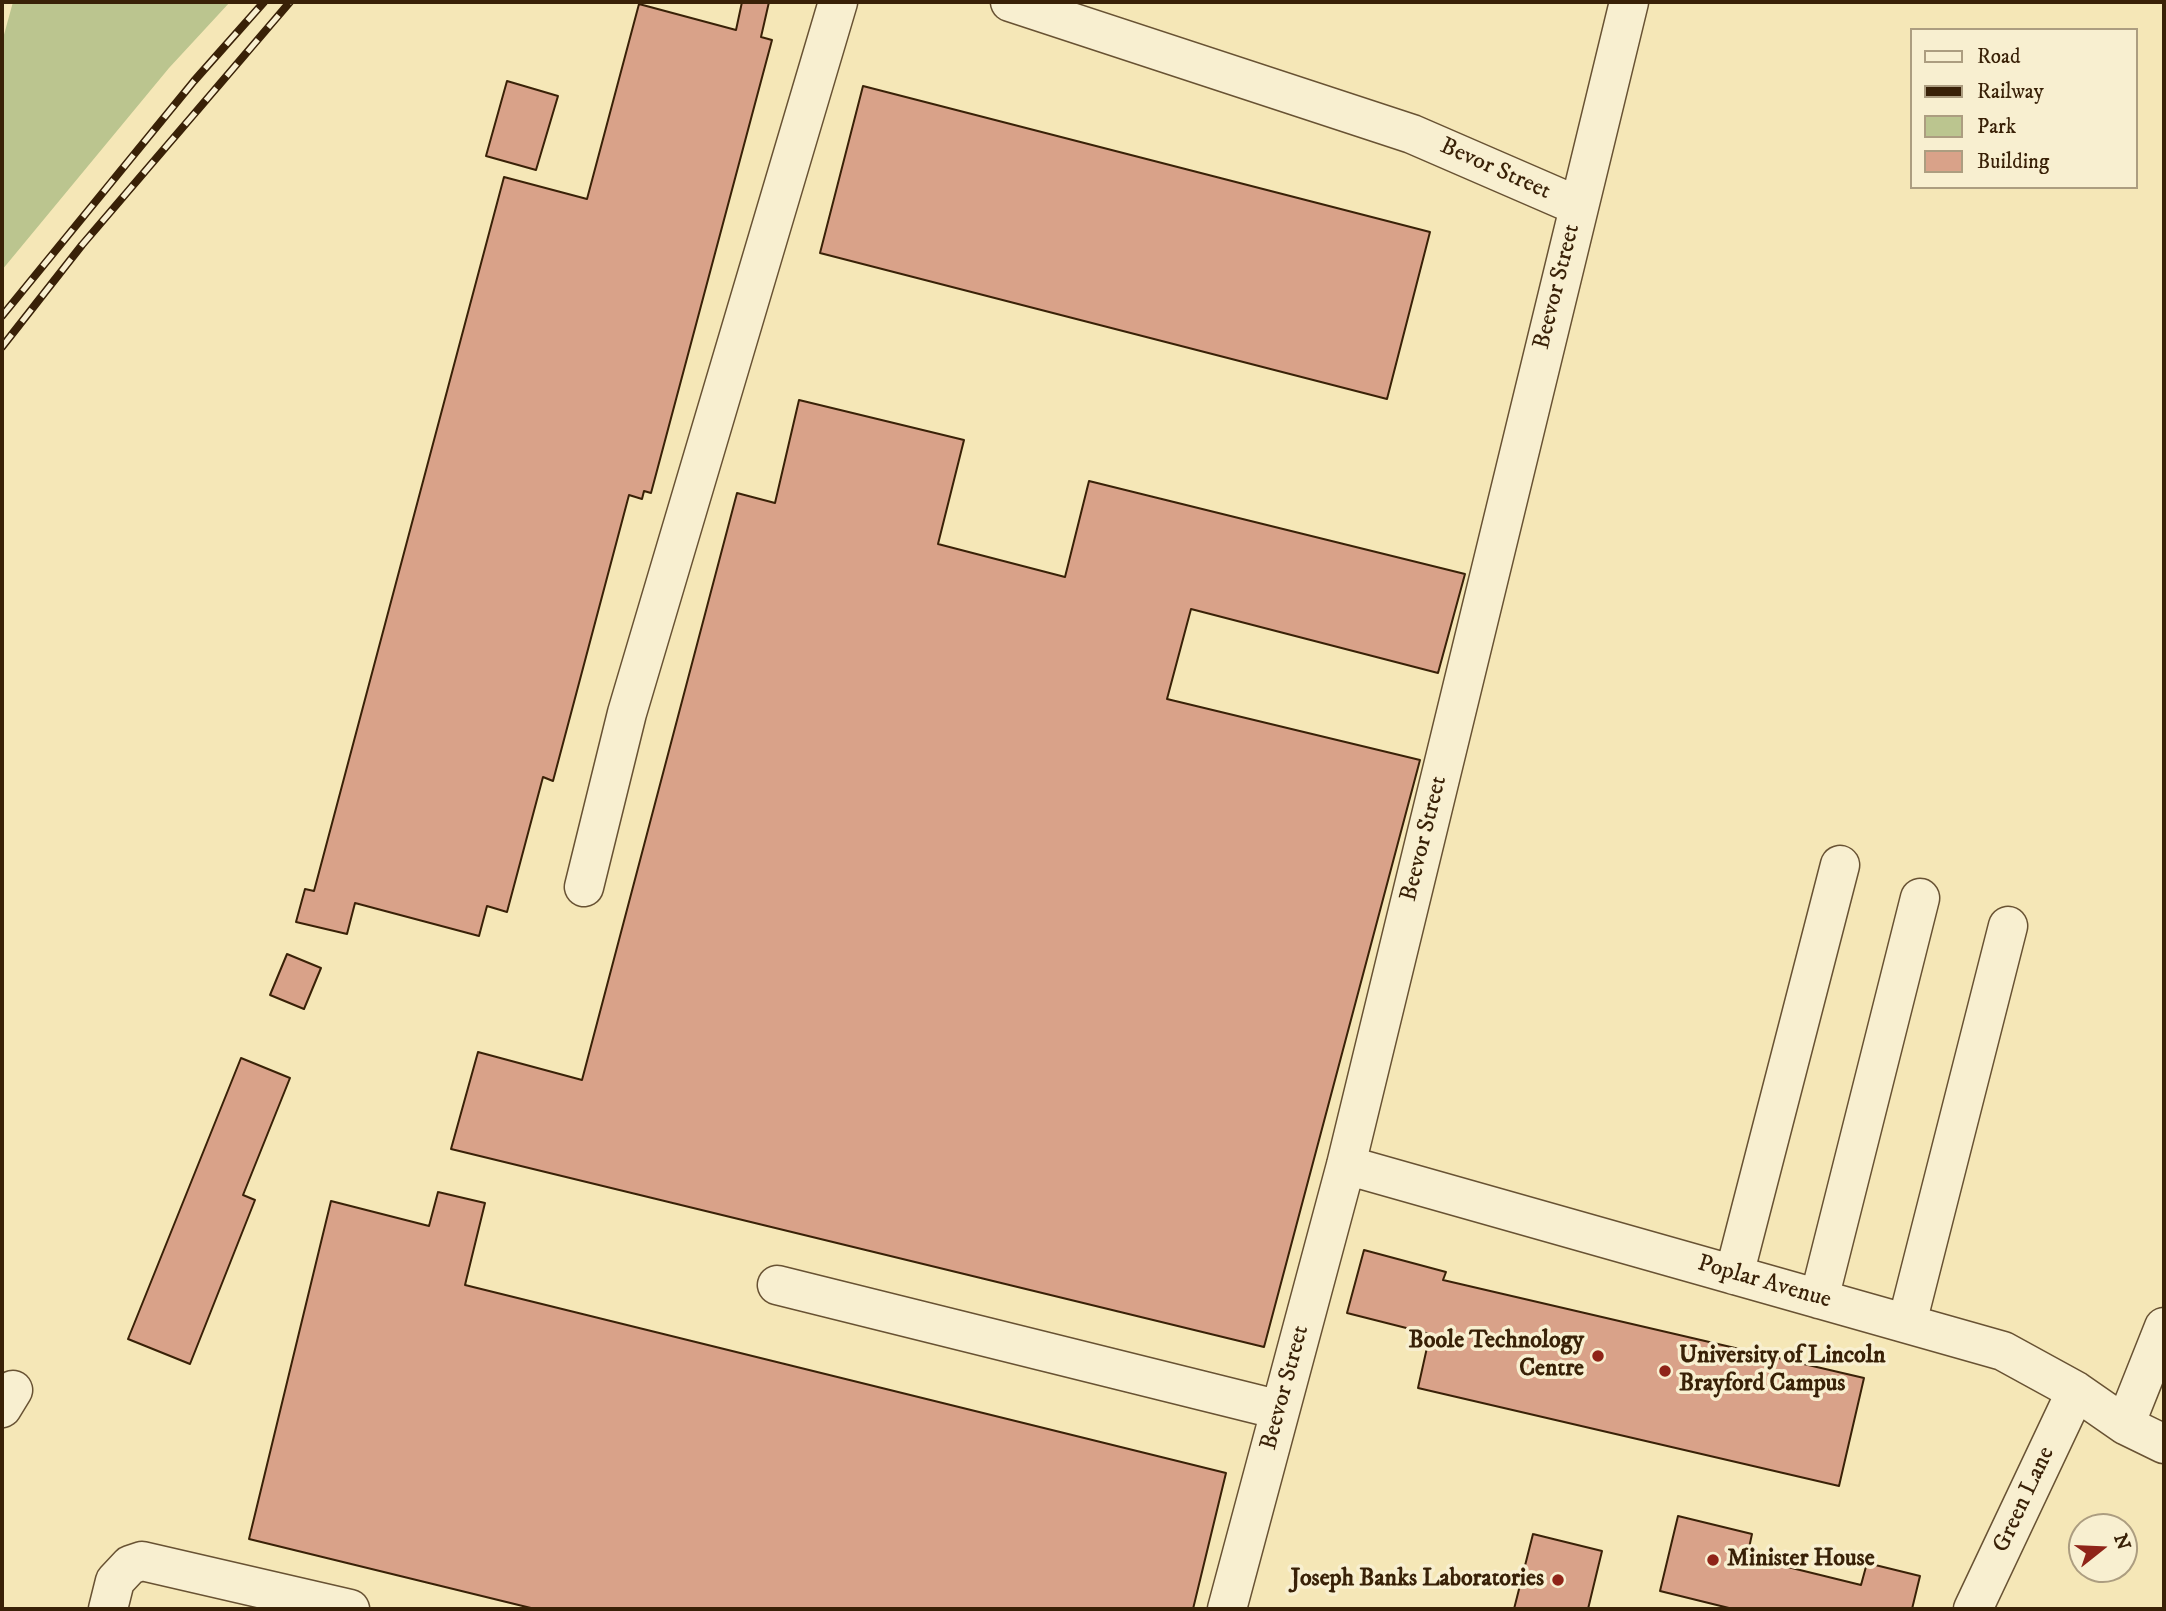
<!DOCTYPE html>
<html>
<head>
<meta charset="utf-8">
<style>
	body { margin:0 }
	#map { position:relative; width:2166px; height:1611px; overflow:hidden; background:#f5e7b7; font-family:"IM FELL DW Pica",serif }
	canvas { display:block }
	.frame { position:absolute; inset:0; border:4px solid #392107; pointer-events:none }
	.legend { position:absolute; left:1910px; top:28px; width:228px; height:161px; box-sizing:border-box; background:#f8efd0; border:2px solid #ac9d80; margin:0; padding:9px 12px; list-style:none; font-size:21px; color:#392107 }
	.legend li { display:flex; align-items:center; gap:14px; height:35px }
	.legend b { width:35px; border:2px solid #ac9d80 }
	.north { position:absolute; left:2068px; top:1513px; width:70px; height:70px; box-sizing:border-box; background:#f8efd0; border:2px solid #ac9d80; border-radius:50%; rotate:72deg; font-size:19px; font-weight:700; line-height:28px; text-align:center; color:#392107 }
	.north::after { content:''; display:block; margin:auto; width:24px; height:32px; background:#8f2418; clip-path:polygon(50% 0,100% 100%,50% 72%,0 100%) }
</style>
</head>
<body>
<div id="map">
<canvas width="2166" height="1611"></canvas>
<div class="frame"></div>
<ul class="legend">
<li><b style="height:9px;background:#f8efd0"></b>Road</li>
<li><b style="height:9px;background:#392107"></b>Railway</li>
<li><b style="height:19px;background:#bbc58f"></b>Park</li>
<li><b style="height:19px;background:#d9a289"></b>Building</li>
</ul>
<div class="north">N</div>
</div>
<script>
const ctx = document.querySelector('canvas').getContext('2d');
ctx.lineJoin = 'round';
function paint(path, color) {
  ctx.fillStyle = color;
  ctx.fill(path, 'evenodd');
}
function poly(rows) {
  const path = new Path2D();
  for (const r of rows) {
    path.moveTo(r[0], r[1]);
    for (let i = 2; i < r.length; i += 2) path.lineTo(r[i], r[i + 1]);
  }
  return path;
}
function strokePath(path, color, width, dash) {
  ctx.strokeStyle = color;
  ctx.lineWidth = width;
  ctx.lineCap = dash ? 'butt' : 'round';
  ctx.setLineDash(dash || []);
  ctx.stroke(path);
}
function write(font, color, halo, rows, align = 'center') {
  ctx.font = font + ' "IM FELL DW Pica",serif';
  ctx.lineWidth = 7;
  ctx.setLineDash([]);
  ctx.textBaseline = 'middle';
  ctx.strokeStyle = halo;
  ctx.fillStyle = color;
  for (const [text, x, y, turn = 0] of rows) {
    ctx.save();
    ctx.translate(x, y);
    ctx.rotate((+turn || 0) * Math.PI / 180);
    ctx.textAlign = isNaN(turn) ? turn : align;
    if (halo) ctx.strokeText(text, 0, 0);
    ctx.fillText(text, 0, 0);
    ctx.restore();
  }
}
const green = poly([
	[13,2,230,2,169,68,2,270,2,42]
]);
const building = poly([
	[742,2,769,2,761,37,772,40,651,493,644,491,642,499,629,495,553,781,543,777,507,912,487,906,479,936,355,903,347,934,296,922,305,889,314,891,504,177,587,199,639,4,736,30,742,2],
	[507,81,558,96,536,170,486,156,507,81],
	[863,86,1430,232,1387,399,820,253,863,86],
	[799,400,964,440,938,544,1065,577,1089,481,1465,574,1438,673,1191,609,1167,699,1420,760,1264,1347,451,1149,478,1052,582,1080,737,493,775,503,799,400],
	[287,954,321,968,304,1009,270,995,287,954],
	[241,1058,290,1078,243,1195,255,1200,190,1364,128,1339,241,1058],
	[438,1192,485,1203,465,1285,1226,1473,1193,1609,535,1609,249,1539,331,1201,429,1226,438,1192],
	[1364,1250,1446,1272,1443,1280,1864,1378,1839,1486,1418,1388,1430,1334,1347,1313,1364,1250],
	[1678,1516,1752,1534,1747,1557,1861,1585,1867,1563,1920,1576,1912,1609,1733,1609,1660,1591,1678,1516],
	[1533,1534,1602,1551,1588,1609,1514,1609,1533,1534]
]);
const minor = poly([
	[1010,2,1412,134,1578,206],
	[584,887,627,713,838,2],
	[1346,1165,2003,1351,2076,1391,2125,1425,2164,1444],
	[1734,1275,1840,865],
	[777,1285,1280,1410],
	[1819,1299,1920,898],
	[1907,1323,2008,926],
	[2,1408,13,1390],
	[2125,1425,2164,1327],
	[108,1609,115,1581,130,1565,142,1561,350,1609],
	[1227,1609,1346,1165,1629,2],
	[1973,1609,2076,1391]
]);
const rail = poly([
	[2,316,194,81,264,2],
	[2,347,82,245,290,2]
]);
const markers = [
	[1598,1356,7,"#8f2418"],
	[1665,1371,7,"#8f2418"],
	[1713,1560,7,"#8f2418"],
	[1558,1580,7,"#8f2418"]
];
const streetNames = [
	["Bevor Street",1495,170,24],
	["Beevor Street",1558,287,-76],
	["Beevor Street",1425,839,-76],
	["Poplar Avenue",1764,1283,16],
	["Beevor Street",1286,1388,-75],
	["Green Lane",2025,1500,-65]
];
const poiNames = [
	["Boole Technology",1584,1342],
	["Centre",1584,1370],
	["University of Lincoln",1679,1357,"left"],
	["Brayford Campus",1679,1385,"left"],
	["Minister House",1727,1560,"left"],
	["Joseph Banks Laboratories",1544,1580]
];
paint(green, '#bbc58f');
paint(building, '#d9a289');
strokePath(building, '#392107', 2);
strokePath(minor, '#685233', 41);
strokePath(minor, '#f8efd0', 38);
strokePath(rail, '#392107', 8);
strokePath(rail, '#f8efd0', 5, [16]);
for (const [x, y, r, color] of markers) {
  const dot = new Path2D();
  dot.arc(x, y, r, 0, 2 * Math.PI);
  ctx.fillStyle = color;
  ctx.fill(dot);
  strokePath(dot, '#f8efd0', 2.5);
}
write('24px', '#392107', '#f8efd0', streetNames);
write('bold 24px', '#392107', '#f8efd0', poiNames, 'right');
</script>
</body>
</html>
